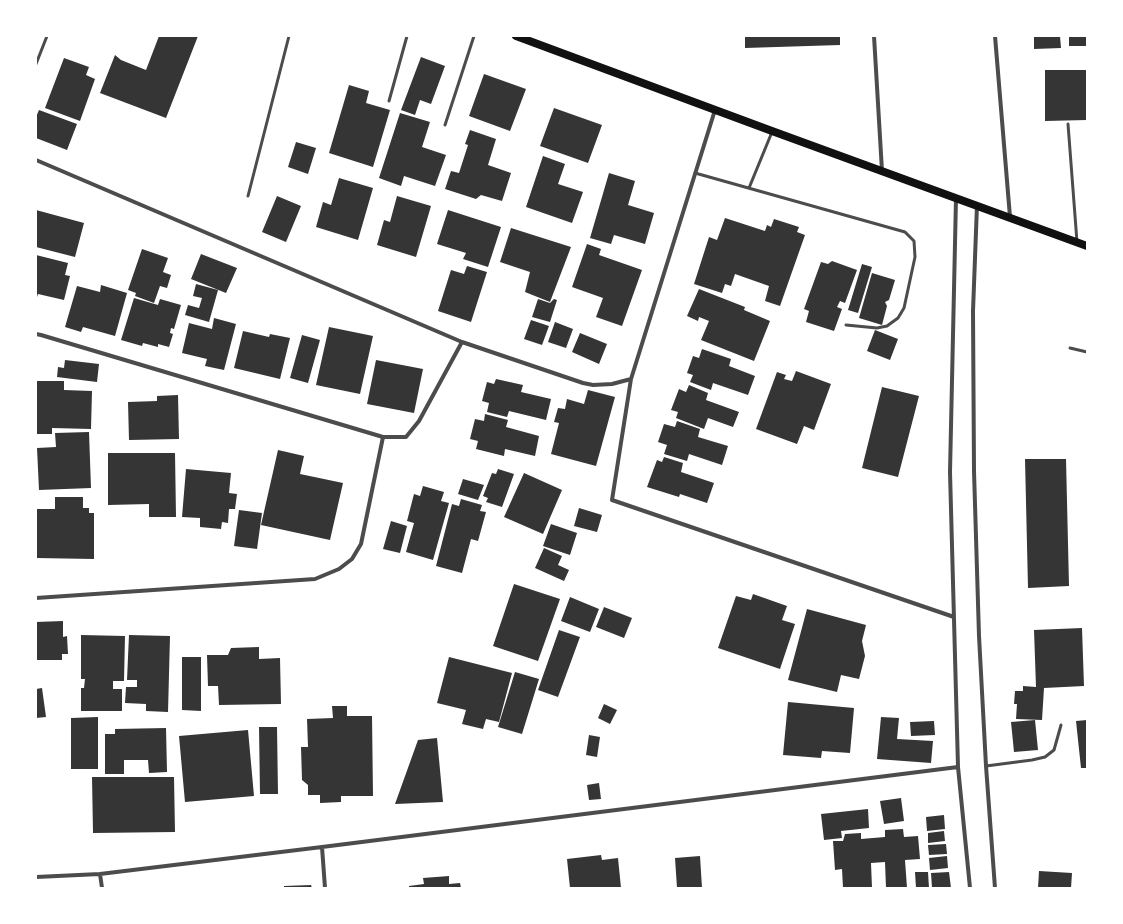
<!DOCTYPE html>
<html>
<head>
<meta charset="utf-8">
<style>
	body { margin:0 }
	#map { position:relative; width:1123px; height:924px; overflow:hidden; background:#fff; font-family:"Source Sans 3",sans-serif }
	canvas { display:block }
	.frame { position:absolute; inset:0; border:37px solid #fff; pointer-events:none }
</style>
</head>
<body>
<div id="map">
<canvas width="1123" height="924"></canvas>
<div class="frame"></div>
</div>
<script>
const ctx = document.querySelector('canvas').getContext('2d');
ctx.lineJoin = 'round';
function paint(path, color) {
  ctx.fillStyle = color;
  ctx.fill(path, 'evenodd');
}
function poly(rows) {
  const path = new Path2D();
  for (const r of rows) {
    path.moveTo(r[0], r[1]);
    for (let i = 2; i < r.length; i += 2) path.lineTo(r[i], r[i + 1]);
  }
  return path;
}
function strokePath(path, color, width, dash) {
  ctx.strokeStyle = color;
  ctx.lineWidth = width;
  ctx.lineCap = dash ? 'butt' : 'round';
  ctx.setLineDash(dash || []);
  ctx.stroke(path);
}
const building = poly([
	[159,36,198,36,166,118,100,93,115,55,121,60,146,70],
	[745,36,840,36,840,45,745,48],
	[1034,36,1060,36,1061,48,1034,49],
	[1069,36,1087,36,1087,46,1069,46],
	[421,57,445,66,431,104,420,100,415,115,401,110],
	[64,58,89,67,86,75,95,79,80,121,45,108],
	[1045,70,1087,70,1087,120,1045,121],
	[484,74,526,89,510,131,469,116],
	[349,85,369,91,366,103,390,110,373,167,329,153],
	[554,108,602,125,588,163,540,146],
	[39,110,77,124,67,150,36,138,36,117],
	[400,113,430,122,422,147,446,155,435,186,404,176,401,186,379,178],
	[470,130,496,139,488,165,511,173,502,201,481,195,476,199,445,189,451,171,459,173,468,145,465,144],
	[296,142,316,148,308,174,288,167],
	[543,156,565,164,558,184,583,192,572,223,526,207],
	[609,173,635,181,628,205,654,213,645,244,614,235,611,244,590,238],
	[339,178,373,188,358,240,316,227,323,202,331,205],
	[277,196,301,206,286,242,262,232],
	[397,196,431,206,416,257,377,245,384,220,390,222],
	[36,210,84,223,75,257,36,247],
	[448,210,501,227,488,267,463,259,466,253,437,244],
	[725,218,765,231,767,225,771,227,774,219,799,227,797,232,805,235,780,306,765,301,769,286,735,274,731,286,725,284,722,293,694,284,709,237,717,240],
	[511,228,571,247,550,302,525,292,530,272,500,262],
	[587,244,601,249,599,255,642,270,622,326,596,317,603,298,572,287],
	[142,249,168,258,163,272,171,275,167,288,160,286,154,303,135,296,136,293,128,290],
	[201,254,237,268,226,293,191,279],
	[36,255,68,263,65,275,70,276,64,300,38,294,36,300],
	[832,261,857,270,845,303,840,301,837,307,842,309,834,331,806,322,809,311,804,309,821,262,828,264],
	[862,264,872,267,858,313,848,310],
	[467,266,487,272,471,322,438,311,451,270,464,274],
	[872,273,895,280,889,300,885,302,887,306,882,325,859,318],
	[196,284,218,290,209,322,185,315,188,305,199,308,202,298,193,296],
	[101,285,127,293,115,336,83,327,81,332,65,327,77,286,100,292],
	[699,289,745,307,744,310,770,321,754,361,701,340,709,321,699,317,698,321,687,316],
	[134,298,158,305,160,299,181,305,174,329,171,328,170,333,173,334,169,347,158,344,158,347,143,343,142,346,121,340],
	[538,299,550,303,554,299,557,300,550,322,532,317],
	[214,318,236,324,224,370,205,366,207,359,182,353,189,323,212,329],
	[531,320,549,326,542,345,524,339],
	[555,322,573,329,566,348,548,342],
	[329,327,373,336,360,394,316,385],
	[875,330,898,339,890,360,867,351],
	[243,331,269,337,270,334,290,338,280,379,234,368],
	[580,333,607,344,599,364,572,352],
	[302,335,320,340,308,383,290,378],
	[702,349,731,359,729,366,755,376,748,395,713,383,711,390,690,382,693,375,687,373,693,356,699,358],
	[65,360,99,364,97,382,57,377,58,367,64,368],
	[376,360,423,369,414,413,367,404],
	[796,371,831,384,814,430,804,426,797,444,756,429,777,372,786,375,784,379,792,381],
	[496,379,523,385,521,392,551,399,546,420,509,411,507,417,487,412,489,403,482,401,487,382,494,384],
	[36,381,64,381,64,390,92,391,91,429,52,428,52,434,36,434],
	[689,385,708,393,706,400,739,412,733,427,708,418,704,429,676,418,678,412,671,410,679,389,686,392],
	[882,387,919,396,898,477,862,468],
	[588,390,615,397,596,466,551,454,559,423,554,422,558,408,565,409,567,399,584,404],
	[178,395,179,439,129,440,128,402,157,401,157,396],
	[485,414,508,420,506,427,539,436,535,456,505,449,504,456,476,449,478,441,470,439,475,419,484,421],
	[677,421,700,429,698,437,728,446,722,465,689,454,687,461,664,454,667,445,658,442,664,424,675,427],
	[89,432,91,488,39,490,37,448,56,447,55,433],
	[278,450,304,456,300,474,343,483,330,540,261,525],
	[108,453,175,453,176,517,149,517,149,504,108,505],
	[664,457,683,463,681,472,714,483,707,503,680,494,679,497,647,487,657,460,662,462],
	[1025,459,1066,459,1069,586,1028,588],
	[186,469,231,473,229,493,237,494,235,509,229,509,228,523,222,522,221,529,200,527,200,518,182,517],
	[498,469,514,474,502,507,486,502,488,498,483,496,492,473,496,474],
	[524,473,562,490,543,534,504,517],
	[463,479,484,485,478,500,458,494],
	[423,486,444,492,441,501,449,503,433,560,406,552,414,523,407,521,414,494,420,496],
	[55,497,83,497,83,508,89,508,89,513,94,513,94,559,36,558,36,509,55,509],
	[461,499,482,505,480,511,486,512,478,541,471,539,462,573,436,566,452,504,459,506],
	[579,508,602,515,597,532,574,526],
	[239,510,262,513,257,549,234,546],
	[391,521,407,526,400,553,383,549],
	[551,524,577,533,570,555,543,546],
	[544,548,562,556,558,565,569,570,564,581,535,568],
	[514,584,560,599,538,661,493,646],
	[753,594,787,606,782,620,795,624,780,669,718,648,736,596,751,600],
	[570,597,599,609,590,632,561,621],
	[604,607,632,618,624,638,596,627],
	[807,609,866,625,862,641,865,656,859,679,841,675,837,692,788,680],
	[63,621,63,637,67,636,68,654,62,654,62,660,36,660,36,622],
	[1082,628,1084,686,1044,688,1042,720,1016,719,1017,704,1014,704,1015,691,1023,691,1023,686,1036,687,1034,630],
	[559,630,580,637,558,697,538,690],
	[81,635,125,636,124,681,113,681,113,689,122,689,122,711,81,711,81,688,84,688,85,679,81,679],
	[129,635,170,636,168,712,146,711,146,704,125,703,126,687,137,687,137,680,127,680],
	[259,647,259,659,280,658,281,704,219,705,218,686,208,686,207,655,228,655,231,648],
	[182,657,201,657,201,711,182,710],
	[449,657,512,673,499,722,486,719,483,729,462,724,466,710,437,703],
	[515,672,539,679,522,734,498,727],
	[42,688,46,717,36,718,36,689],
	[788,702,854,708,850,753,822,751,821,758,783,755],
	[604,704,617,710,610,724,598,718],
	[332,706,347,706,347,716,372,716,373,796,341,796,341,802,320,803,320,795,308,795,308,785,302,780,301,747,308,747,307,719,333,718],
	[98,717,98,769,71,769,71,718],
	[881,717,899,718,897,739,933,741,931,763,877,759],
	[1035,720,1038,750,1014,752,1011,722],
	[1087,720,1087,768,1081,768,1076,721],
	[934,721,935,735,911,736,910,722],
	[259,727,277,727,278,794,260,794],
	[166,728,167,772,149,773,148,760,124,760,124,774,105,774,105,734,115,734,115,729],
	[248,730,254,796,185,802,179,736],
	[589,735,600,737,597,757,586,755],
	[437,738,443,802,395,804,418,740],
	[92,777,174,777,175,832,93,833],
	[599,783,601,799,589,800,587,785],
	[901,798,904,821,884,824,880,801],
	[868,809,869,828,841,831,842,838,824,840,821,814],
	[944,815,945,829,927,831,926,817],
	[903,829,904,837,918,836,920,859,905,860,907,888,886,888,885,862,871,863,872,888,843,888,842,869,835,870,833,841,843,841,845,834,861,833,861,839,885,837,885,830],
	[944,831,945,841,928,843,928,833],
	[946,844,947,854,929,855,928,845],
	[601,855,602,860,618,858,621,888,570,888,567,859],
	[700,856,702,888,677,888,675,858],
	[947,856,948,868,930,870,929,858],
	[1039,871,1072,873,1071,888,1038,888],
	[915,872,928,872,929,888,916,888],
	[949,872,951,888,932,888,931,873],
	[449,876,449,884,460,883,461,888,409,888,409,886,424,884,423,878],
	[311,885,312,888,284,888,284,886]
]);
const service = poly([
	[36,64,47,36],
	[389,101,407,36],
	[1068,124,1077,242],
	[445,125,474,36],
	[695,173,905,232,914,241,915,257,904,308,898,318,887,326,877,328,846,325],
	[749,188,772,132],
	[248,196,289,36],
	[1070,348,1087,352],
	[986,766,1032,760,1045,757,1054,750,1061,725]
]);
const minor = poly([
	[874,36,882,171],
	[995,36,1010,217],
	[36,160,462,342,583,383,593,385,612,384,631,379,715,110],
	[956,198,950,472,958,767,970,888],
	[977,205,973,311,974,471,979,636,986,766,995,888],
	[36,334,41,335,383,437,406,437,419,421,462,342],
	[631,379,612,500,954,617],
	[36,598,315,579,339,569,352,559,361,544,383,437],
	[322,847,325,888],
	[100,874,102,888],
	[36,877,100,874,322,847,958,767]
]);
const secondary = poly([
	[516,36,772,131,1087,246]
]);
paint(building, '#353535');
strokePath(service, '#4c4c4c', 3);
strokePath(minor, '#4c4c4c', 4);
strokePath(secondary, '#111', 8);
</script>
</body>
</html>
